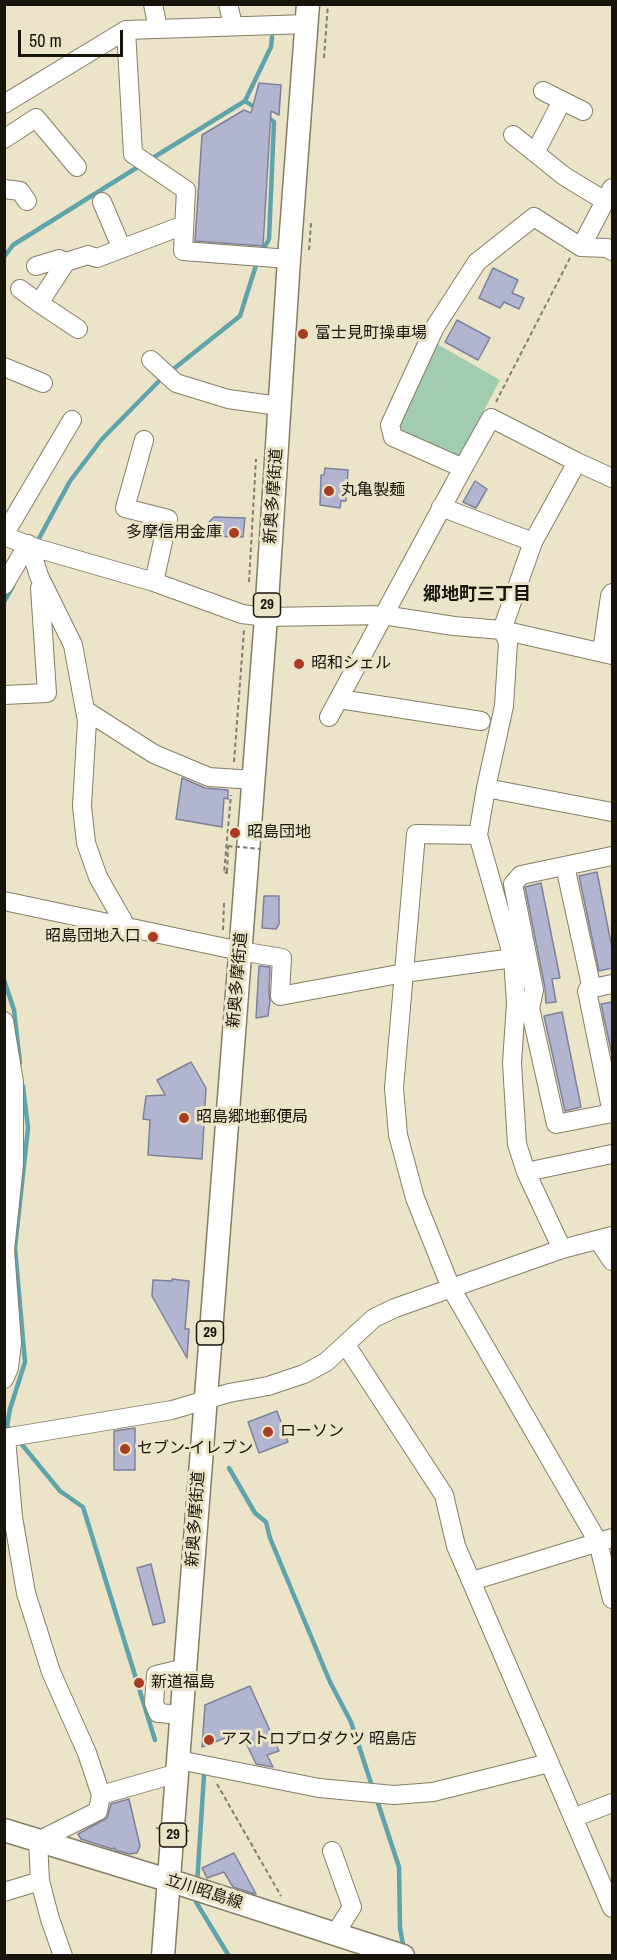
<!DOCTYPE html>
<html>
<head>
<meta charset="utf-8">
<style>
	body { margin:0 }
	#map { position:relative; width:617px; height:1960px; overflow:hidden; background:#ece4c9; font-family:"Archivo Narrow",sans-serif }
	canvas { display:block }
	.frame { position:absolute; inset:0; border:6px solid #17140a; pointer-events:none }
	.scale { position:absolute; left:18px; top:30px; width:105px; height:27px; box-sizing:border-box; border:3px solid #17140a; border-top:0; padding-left:8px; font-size:18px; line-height:21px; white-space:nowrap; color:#17140a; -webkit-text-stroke:4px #ece4c9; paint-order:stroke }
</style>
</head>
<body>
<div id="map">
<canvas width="617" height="1960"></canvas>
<div class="frame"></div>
<div class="scale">50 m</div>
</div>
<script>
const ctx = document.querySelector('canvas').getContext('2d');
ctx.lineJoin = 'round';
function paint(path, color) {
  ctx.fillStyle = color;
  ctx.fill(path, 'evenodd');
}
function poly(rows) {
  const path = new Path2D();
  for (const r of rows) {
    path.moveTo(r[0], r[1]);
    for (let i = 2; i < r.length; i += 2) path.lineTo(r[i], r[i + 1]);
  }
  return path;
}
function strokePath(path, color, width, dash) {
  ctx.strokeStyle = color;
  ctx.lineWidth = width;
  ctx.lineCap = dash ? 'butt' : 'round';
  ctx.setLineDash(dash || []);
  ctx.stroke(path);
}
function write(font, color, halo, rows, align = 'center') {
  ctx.font = font + ' "Archivo Narrow","Noto Sans JP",sans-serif';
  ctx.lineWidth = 6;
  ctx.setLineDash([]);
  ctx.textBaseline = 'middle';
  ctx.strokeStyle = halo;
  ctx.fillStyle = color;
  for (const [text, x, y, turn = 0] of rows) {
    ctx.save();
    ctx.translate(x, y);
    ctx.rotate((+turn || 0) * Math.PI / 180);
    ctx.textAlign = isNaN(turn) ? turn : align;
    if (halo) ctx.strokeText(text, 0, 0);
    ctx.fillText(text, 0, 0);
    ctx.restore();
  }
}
const green = poly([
	[437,344,500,380,459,458,399,431,397,423]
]);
const stream = poly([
	[257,109,245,101,271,47,272,37],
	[151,159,245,101],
	[262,252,269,239,274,122,266,116],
	[4,257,13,245,141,165],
	[171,371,240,316,257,262],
	[36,544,70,481,102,439,162,378],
	[4,602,13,586],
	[4,980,14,1010,20,1063],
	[12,1432,7,1426,10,1409,25,1362,15,1248,28,1128,23,1086],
	[19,1441,60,1491,83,1507,155,1740],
	[229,1468,255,1513,266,1522,270,1538,330,1682,351,1722,373,1789],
	[376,1797,399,1867,400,1928,404,1950],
	[197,1884,204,1775],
	[197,1895,196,1902,229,1956]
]);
const building = poly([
	[259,83,281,85,279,115,271,111,263,246,195,241,202,135,244,110,251,113,259,83],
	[493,268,518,280,512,293,524,298,519,309,504,302,500,308,479,298,493,268],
	[457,320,490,338,478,360,445,342,457,320],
	[325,468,348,470,346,501,341,501,340,508,320,505,321,475,324,475,325,468],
	[475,481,487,489,476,508,463,502,475,481],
	[214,517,245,518,243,537,209,536,209,522,214,517],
	[182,778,205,788,228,790,228,799,224,798,222,827,176,819,182,778],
	[597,872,612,948,612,968,599,971,579,876,597,872],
	[541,883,560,978,552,979,556,1002,546,1003,545,988,525,887,541,883],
	[264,896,279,896,279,924,276,929,262,928,264,896],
	[259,966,270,967,269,995,270,1001,268,1016,256,1018,259,966],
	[612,1002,612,1055,601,1004,612,1002],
	[562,1012,581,1107,565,1111,544,1016,562,1012],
	[191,1062,206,1088,202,1159,148,1155,150,1120,143,1119,146,1096,165,1095,157,1080,191,1062],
	[172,1279,189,1281,185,1329,189,1329,187,1358,152,1296,153,1280,172,1281,172,1279],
	[277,1411,288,1442,259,1453,248,1422,277,1411],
	[135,1428,135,1470,114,1470,114,1431,135,1428],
	[151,1564,165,1622,153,1625,137,1568,151,1564],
	[250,1686,279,1751,267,1755,273,1767,256,1764,241,1732,202,1747,205,1705,250,1686],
	[129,1799,140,1846,137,1853,129,1854,115,1850,115,1848,112,1849,81,1839,78,1834,107,1818,111,1804,129,1799],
	[234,1853,256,1894,255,1894,233,1887,224,1872,207,1878,202,1868,234,1853]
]);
const path = poly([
	[324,58,328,4],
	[309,250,311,223],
	[496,402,570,258],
	[249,582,256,459],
	[234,762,244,630],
	[227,872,228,846],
	[227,874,227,872,224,873,231,795],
	[223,930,224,903],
	[217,1784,281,1896]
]);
const minor = poly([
	[153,4,158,29],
	[228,4,233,25],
	[126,30,133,154,186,190,183,251,289,259],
	[543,91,583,111],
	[4,104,126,30,307,24],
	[513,135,564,176,605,201],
	[4,139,36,118,77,167],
	[535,153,562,101],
	[612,188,581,247,607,248,612,251],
	[4,189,20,191,27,201],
	[102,202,122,249],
	[36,266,59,259,66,262],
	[20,289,39,303],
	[78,329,39,303,66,262,88,255,97,258,184,225],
	[151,360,176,383,228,399,279,406],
	[4,367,43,383],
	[144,440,125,508,168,519,154,582],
	[463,468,491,418,577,462],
	[441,507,533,542],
	[4,535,72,420],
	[4,536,36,548,154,582,242,614,266,617,383,615,454,626,502,630,612,655],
	[36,548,33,557,39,576,73,645,87,721,82,806,86,843,98,877,127,928],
	[4,585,28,544],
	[602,652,610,596,612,593],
	[4,695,47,693,40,588],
	[339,699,481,721],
	[85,710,154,754,209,777,254,780],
	[329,717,463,468,393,437,390,425,435,327,477,262,534,217,581,247],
	[486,788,612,812],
	[478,835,416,834,394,1088,398,1135,415,1198,451,1288,598,1542,612,1599],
	[565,866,591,985,587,991,612,1113],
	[4,901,240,951,282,958,280,996,404,973,513,958],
	[589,989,612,984],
	[532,999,534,990,513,884,521,875,612,856],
	[520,1002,532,999,530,1008,556,1124,612,1113],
	[4,1021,14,1082,14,1164,5,1250,12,1343,9,1368,4,1379],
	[526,1172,612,1154],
	[598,1240,612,1261],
	[562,1249,526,1172,517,1144,512,1063,516,1003,513,958,478,835,486,788,504,706,508,642,502,630,533,542,577,462,612,478],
	[346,1345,444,1495,456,1546,612,1908],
	[4,1438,172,1410,229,1393,268,1386,304,1374,326,1362,374,1318,395,1308,562,1249,612,1236],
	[472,1581,612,1538],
	[182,1715,158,1713,154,1703,156,1675,185,1668],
	[179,1760,319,1788,394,1795,433,1792,549,1763],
	[101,1795,178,1773],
	[573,1818,612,1803],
	[332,1851,352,1907,335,1934],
	[40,1881,50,1919,63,1956],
	[4,1892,40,1881,38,1841,98,1811,101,1795,87,1753,51,1672,26,1593,13,1517,6,1438]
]);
const major = poly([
	[4,1830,187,1886,403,1956],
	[163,1956,266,617,289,259,308,4]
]);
const pathBridge = poly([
	[228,846,261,849],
	[156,1828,189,1831]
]);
const markers = [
	[303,334,6,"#a63d22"],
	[329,491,6,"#a63d22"],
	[234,533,6,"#a63d22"],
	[299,664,6,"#a63d22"],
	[235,833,6,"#a63d22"],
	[153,937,6,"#a63d22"],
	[184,1118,6,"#a63d22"],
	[268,1432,6,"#a63d22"],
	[125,1449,6,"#a63d22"],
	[139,1683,6,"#a63d22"],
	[209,1740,6,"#a63d22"]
];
const shields = [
	[267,605,27],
	[210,1333,27],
	[173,1835,27]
];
const shieldNames = [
	["29",267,605],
	["29",210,1333],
	["29",173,1835]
];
const poiNames = [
	["富士見町操車場",315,334],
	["丸亀製麺",341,491],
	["多摩信用金庫",222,533,"right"],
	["昭和シェル",311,664],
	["昭島団地",247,833],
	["昭島団地入口",141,937,"right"],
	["昭島郷地郵便局",196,1118],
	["ローソン",280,1432],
	["セブン-イレブン",137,1449],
	["新道福島",151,1683],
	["アストロプロダクツ 昭島店",221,1740]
];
const streetNames = [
	["新奥多摩街道",274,496,-86],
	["新奥多摩街道",238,980,-85],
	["新奥多摩街道",196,1519,-86],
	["立川昭島線",204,1892,18]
];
const neighbourhoodNames = [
	["郷地町三丁目",477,595]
];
paint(green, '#a1ccaf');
strokePath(stream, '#5ea4aa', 4.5);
paint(building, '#b2b5d0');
strokePath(building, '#7e819a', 1.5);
strokePath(minor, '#857e65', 20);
strokePath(major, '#857e65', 25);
strokePath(path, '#837d6b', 2, [4.5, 3]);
strokePath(minor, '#fff', 18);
strokePath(major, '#fff', 22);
strokePath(pathBridge, '#837d6b', 2, [4.5, 3]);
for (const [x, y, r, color] of markers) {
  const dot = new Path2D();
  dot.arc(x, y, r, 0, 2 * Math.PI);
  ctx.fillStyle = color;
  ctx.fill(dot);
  strokePath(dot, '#ece4c9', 2);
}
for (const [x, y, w] of shields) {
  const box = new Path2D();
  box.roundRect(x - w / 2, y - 12, w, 24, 4.5);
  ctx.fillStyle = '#ece4c9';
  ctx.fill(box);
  strokePath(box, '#17140a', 1.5);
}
write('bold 15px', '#17140a', null, shieldNames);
write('16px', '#17140a', '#ece4c9', poiNames, 'left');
write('16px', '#17140a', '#ece4c9', streetNames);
write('bold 18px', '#17140a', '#ece4c9', neighbourhoodNames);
</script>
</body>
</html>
